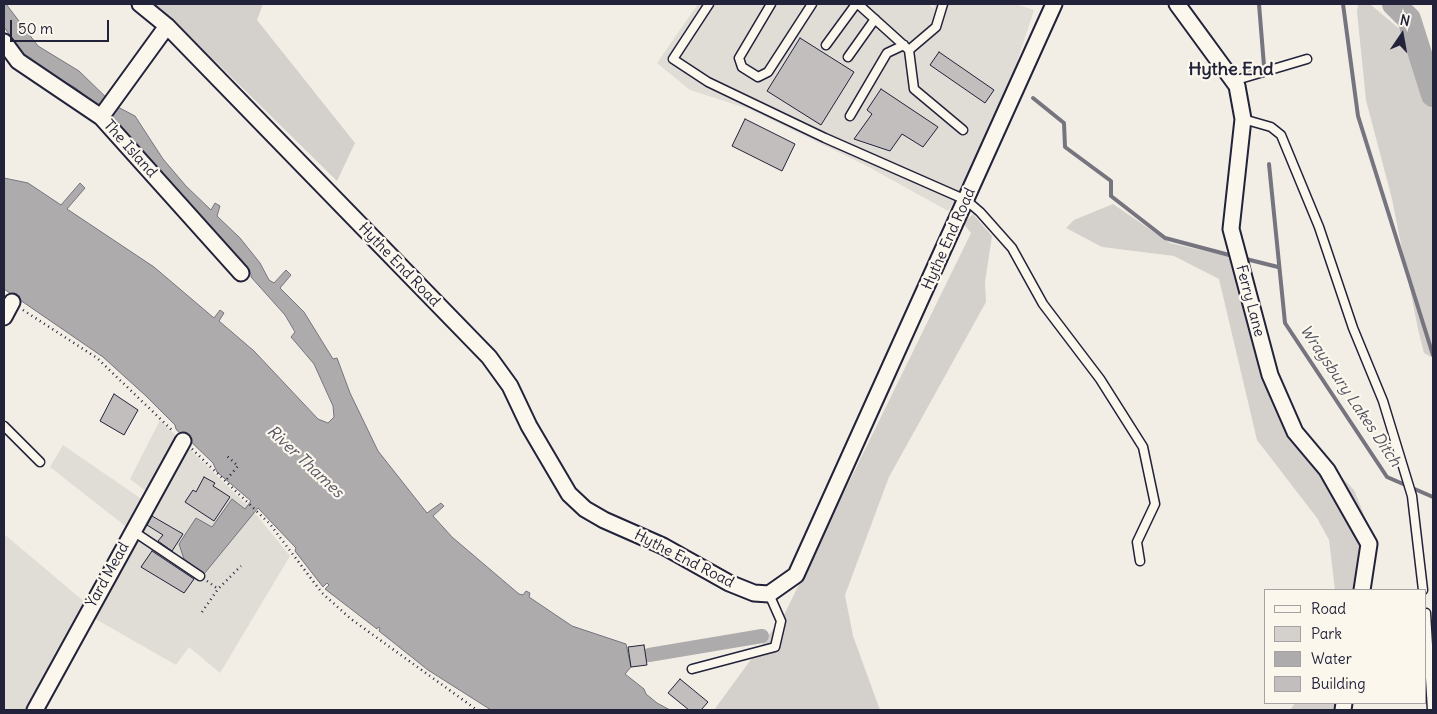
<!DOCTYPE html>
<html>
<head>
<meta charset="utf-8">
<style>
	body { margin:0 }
	#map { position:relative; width:1437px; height:714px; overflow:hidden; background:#f2eee5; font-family:Delius,sans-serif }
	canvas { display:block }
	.frame { position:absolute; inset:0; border:5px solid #22223b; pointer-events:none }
	.legend { position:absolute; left:1264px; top:589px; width:162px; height:115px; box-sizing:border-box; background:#fbf7ec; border:1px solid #a4a2a5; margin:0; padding:6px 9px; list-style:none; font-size:15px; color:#22223b }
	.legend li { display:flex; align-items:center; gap:10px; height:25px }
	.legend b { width:25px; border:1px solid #a4a2a5 }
	.north { position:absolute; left:1377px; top:10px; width:50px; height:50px; -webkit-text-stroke:4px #fbf7ec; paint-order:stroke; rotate:12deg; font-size:14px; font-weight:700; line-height:20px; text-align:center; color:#22223b }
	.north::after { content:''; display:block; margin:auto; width:18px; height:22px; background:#22223b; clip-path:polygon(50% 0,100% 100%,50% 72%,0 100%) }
	.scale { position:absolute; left:10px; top:20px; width:99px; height:22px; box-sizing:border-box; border:2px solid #22223b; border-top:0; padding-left:6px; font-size:15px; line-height:18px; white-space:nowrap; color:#22223b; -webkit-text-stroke:4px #fbf7ec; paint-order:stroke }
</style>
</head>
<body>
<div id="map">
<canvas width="1437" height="714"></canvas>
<div class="frame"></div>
<ul class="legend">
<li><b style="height:6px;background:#fbf7ec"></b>Road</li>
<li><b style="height:14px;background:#d4d1cc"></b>Park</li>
<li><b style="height:14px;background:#aeabad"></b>Water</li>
<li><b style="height:14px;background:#c2bebe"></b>Building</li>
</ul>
<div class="north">N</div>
<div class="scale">50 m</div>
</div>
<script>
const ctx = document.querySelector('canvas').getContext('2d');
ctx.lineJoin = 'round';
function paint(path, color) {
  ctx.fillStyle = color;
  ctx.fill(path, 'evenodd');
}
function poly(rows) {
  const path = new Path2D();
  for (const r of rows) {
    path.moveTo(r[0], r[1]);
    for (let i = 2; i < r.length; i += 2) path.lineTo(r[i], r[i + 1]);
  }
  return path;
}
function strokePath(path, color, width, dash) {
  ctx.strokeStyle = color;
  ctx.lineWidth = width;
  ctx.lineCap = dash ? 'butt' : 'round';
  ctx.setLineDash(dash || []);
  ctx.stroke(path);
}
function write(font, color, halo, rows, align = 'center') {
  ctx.font = font + ' Delius,sans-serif';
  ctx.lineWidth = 4.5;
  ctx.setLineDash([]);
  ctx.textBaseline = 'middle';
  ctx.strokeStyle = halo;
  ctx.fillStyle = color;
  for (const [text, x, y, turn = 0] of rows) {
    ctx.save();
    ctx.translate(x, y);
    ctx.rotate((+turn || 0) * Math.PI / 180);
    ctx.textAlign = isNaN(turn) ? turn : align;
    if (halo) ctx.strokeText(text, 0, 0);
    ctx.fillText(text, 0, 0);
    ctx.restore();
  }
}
const built = poly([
	[698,4,928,4,934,9,934,4,1015,4,1034,10,1012,77,965,186,948,211,867,166,749,109,690,90,657,63],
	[160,420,254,512,290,556,220,673,189,647,176,665,92,617,138,536,50,467,63,445,143,500,147,492,130,479],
	[4,534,86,603,27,710,4,710]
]);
const green = poly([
	[148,4,263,4,257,20,355,143,337,181,217,63],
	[1358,4,1370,4,1409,37,1422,62,1433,104,1433,358,1424,353,1418,329,1392,199,1366,100,1357,12],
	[1113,204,1170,243,1240,259,1268,362,1297,431,1354,490,1367,522,1361,590,1335,590,1329,540,1317,518,1257,440,1219,279,1174,256,1102,247,1066,228,1074,220],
	[973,214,992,236,985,282,986,302,889,477,845,595,853,636,880,710,714,710,785,613,971,233,963,223],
	[1295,703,1340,703,1338,710,1290,710]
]);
const water = poly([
	[4,4,6,4,38,46,79,71,114,105,135,116,163,159,186,186,211,210,215,203,220,206,217,216,240,238,260,263,269,280,274,283,286,270,291,275,280,288,304,312,333,359,337,358,350,393,378,451,427,513,441,503,444,506,433,516,452,537,519,594,523,595,526,591,530,593,529,597,572,626,626,644,631,667,625,674,644,689,646,694,657,703,670,710,491,710,428,670,379,631,380,628,378,627,377,629,325,589,329,585,327,583,323,587,295,551,296,548,258,508,204,574,184,559,179,544,196,518,212,527,232,499,245,509,251,501,217,472,213,463,185,436,182,436,176,429,175,425,146,396,103,357,4,289,4,178,28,183,61,205,80,183,85,188,67,209,154,267,214,318,220,310,224,313,219,321,254,351,318,419,328,423,334,417,333,406,314,364,291,337,295,332,285,315,251,277,251,274,234,260,139,152,121,127,76,88,36,67,26,58,4,27,4,4]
]);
const stream = poly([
	[1259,4,1264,66],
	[1343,4,1358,116,1433,355],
	[1033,98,1064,123,1065,147,1111,181,1111,196,1165,238,1233,256],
	[1269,164,1285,323,1387,477,1433,497],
	[1242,258,1278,267]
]);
const canal = poly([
	[649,655,762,636]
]);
const river = poly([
	[1394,4,1409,19,1433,95]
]);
const building = poly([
	[800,38,854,72,821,125,767,91,800,38],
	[939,52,994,90,985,103,930,65,939,52],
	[881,89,938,127,923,147,902,134,890,151,854,139,872,114,867,110,881,89],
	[745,119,795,144,782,171,732,146,745,119],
	[114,394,138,410,124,435,100,421,114,394],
	[204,477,215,483,213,486,230,497,214,521,185,502,193,490,196,492,204,477],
	[152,516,183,534,172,551,158,541,163,535,147,525,152,516],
	[152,551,194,579,184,593,141,567,152,551],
	[644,645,647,665,631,667,628,647,644,645],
	[680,679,708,702,701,710,689,710,668,693,680,679]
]);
const path = poly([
	[23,310,97,358,174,432],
	[192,449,270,524,322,593,351,619,477,710],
	[227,479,238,466,227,456],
	[207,581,218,589],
	[202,612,218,589,241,566]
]);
const lane = poly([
	[709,4,673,59,708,82,825,138,966,200,980,212,1012,248,1043,304,1100,379,1143,447,1155,504,1137,542,1140,561],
	[771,4,739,58,742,67,758,77,768,72,812,4],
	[858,4,909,50,936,27,943,4],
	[826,45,856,4],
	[909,50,914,89,963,130],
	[848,57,875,19],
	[1233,81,1307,59],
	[850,116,887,53,904,45],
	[1243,119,1271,127,1281,135,1319,227,1353,328,1383,401,1412,496,1423,590],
	[4,426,40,462],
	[133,531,200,576],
	[1426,613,1432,710],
	[692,669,775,647,781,621,769,594]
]);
const street = poly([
	[140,4,167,26,489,357,510,386,529,426,569,494,585,509,604,520,663,546,729,583,754,593,769,594,796,575,1054,4],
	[1177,4,1237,86,1243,119,1231,229,1270,375,1295,432,1327,470,1369,544,1362,590],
	[4,42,18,61,101,117,241,273],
	[101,117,167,26],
	[4,317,12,302],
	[35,710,183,441],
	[1343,710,1344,703]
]);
const streetNames = [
	["The Island",130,149,48],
	["Hythe End Road",949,239,-66],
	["Hythe End Road",399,265,46],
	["Ferry Lane",1250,301,75],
	["Hythe End Road",684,559,27],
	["Yard Mead",108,575,-61]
];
const waterNames = [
	["Wraysbury Lakes Ditch",1350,396,56],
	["River Thames",305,462,43]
];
const quarterNames = [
	["Hythe End",1231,70]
];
paint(built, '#e0dcd6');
paint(green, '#d4d1cc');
paint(water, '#aeabad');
strokePath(water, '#76747f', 1);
strokePath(stream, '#76747f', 4);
strokePath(canal, '#aeabad', 14);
strokePath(river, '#aeabad', 24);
paint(building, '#c2bebe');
strokePath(building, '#22223b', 1);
strokePath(lane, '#22223b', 11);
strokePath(street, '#22223b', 19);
strokePath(path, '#22223b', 2.5, [1, 4]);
strokePath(lane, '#fbf7ec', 8);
strokePath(street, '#fbf7ec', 15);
write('15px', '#22223b', '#fbf7ec', streetNames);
write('italic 16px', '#535263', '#fbf7ec', waterNames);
write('bold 18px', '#22223b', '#fbf7ec', quarterNames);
</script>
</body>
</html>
